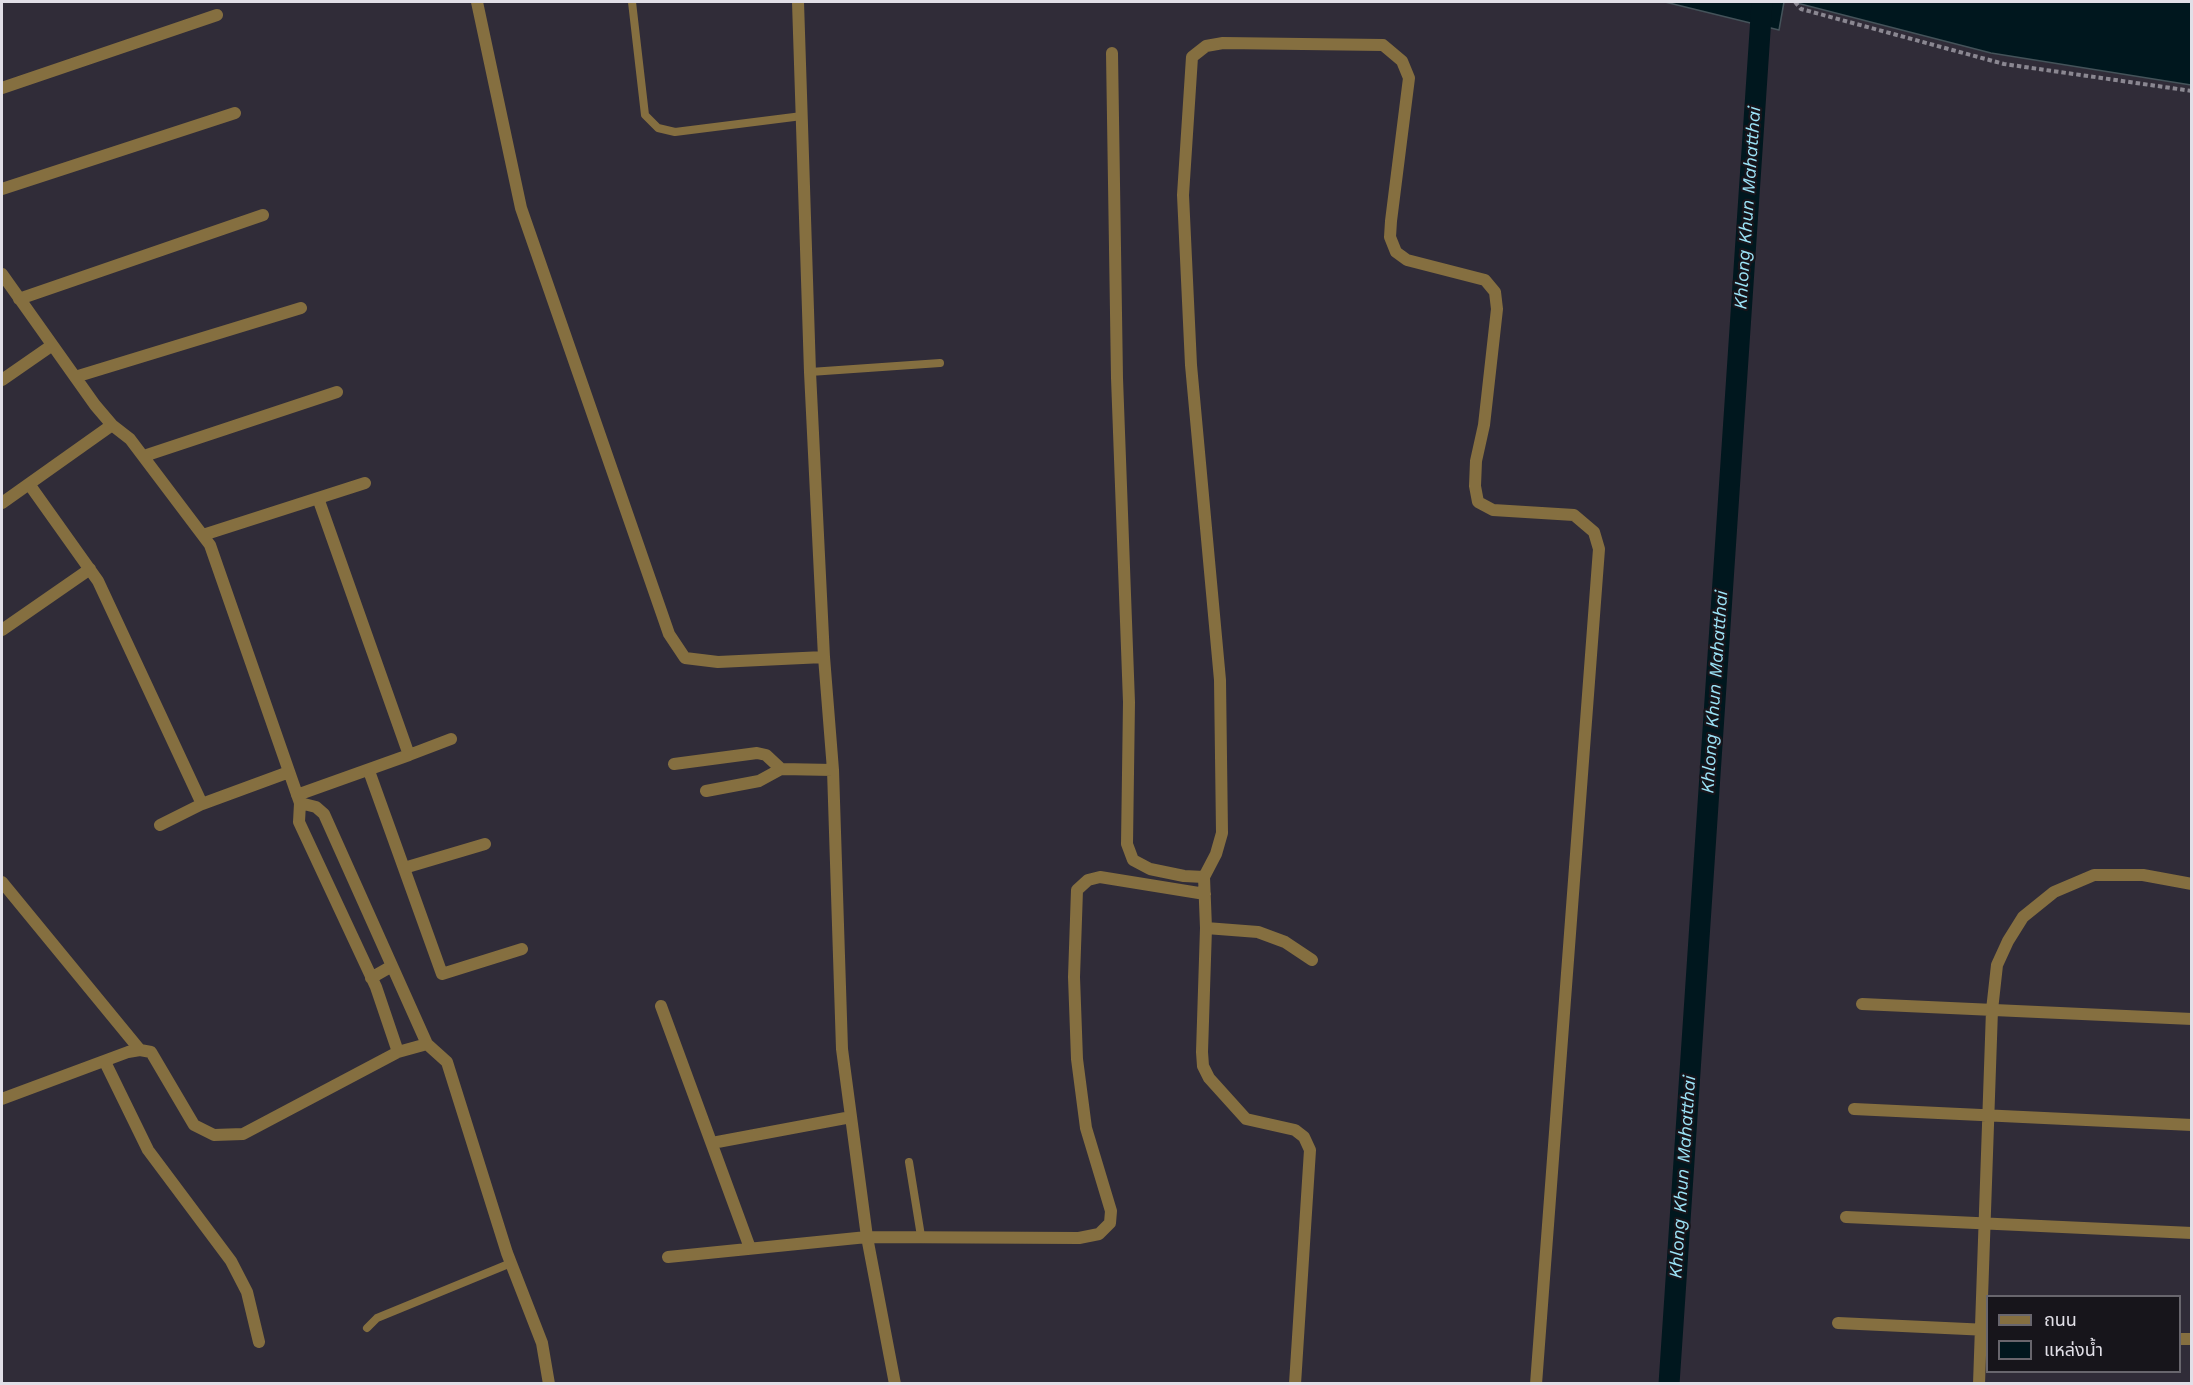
<!DOCTYPE html>
<html>
<head>
<meta charset="utf-8">
<style>
	body { margin:0 }
	#map { position:relative; width:2193px; height:1385px; overflow:hidden; background:#302c38; font-family:"Work Sans","Noto Sans Thai",sans-serif }
	canvas { display:block }
	.frame { position:absolute; inset:0; border:3px solid #e1dfe7; pointer-events:none }
	.legend { position:absolute; left:1986px; top:1295px; width:195px; height:78px; box-sizing:border-box; background:#17151b; border:2px solid #68666d; margin:0; padding:8px 10px; list-style:none; font-size:18px; color:#e1dfe7 }
	.legend li { display:flex; align-items:center; gap:12px; height:30px }
	.legend b { width:30px; border:2px solid #68666d }
</style>
</head>
<body>
<div id="map">
<canvas width="2193" height="1385"></canvas>
<div class="frame"></div>
<ul class="legend">
<li><b style="height:8px;background:#856f40"></b>ถนน</li>
<li><b style="height:16px;background:#00171e"></b>แหล่งน้ำ</li>
</ul>
</div>
<script>
const ctx = document.querySelector('canvas').getContext('2d');
ctx.lineJoin = 'round';
function paint(path, color) {
  ctx.fillStyle = color;
  ctx.fill(path, 'evenodd');
}
function poly(rows) {
  const path = new Path2D();
  for (const r of rows) {
    path.moveTo(r[0], r[1]);
    for (let i = 2; i < r.length; i += 2) path.lineTo(r[i], r[i + 1]);
  }
  return path;
}
function strokePath(path, color, width, dash) {
  ctx.strokeStyle = color;
  ctx.lineWidth = width;
  ctx.lineCap = dash ? 'butt' : 'round';
  ctx.setLineDash(dash || []);
  ctx.stroke(path);
}
function write(font, color, halo, rows, align = 'center') {
  ctx.font = font + ' "Work Sans",sans-serif';
  ctx.lineWidth = 4.5;
  ctx.setLineDash([]);
  ctx.textBaseline = 'middle';
  ctx.strokeStyle = halo;
  ctx.fillStyle = color;
  for (const [text, x, y, turn = 0] of rows) {
    ctx.save();
    ctx.translate(x, y);
    ctx.rotate((+turn || 0) * Math.PI / 180);
    ctx.textAlign = isNaN(turn) ? turn : align;
    if (halo) ctx.strokeText(text, 0, 0);
    ctx.fillText(text, 0, 0);
    ctx.restore();
  }
}
const water = poly([
	[1665,2,1784,2,1779,30,1665,2],
	[1793,2,2191,2,2191,85,1991,53,1793,2]
]);
const canal = poly([
	[1669,1384,1762,2]
]);
const path = poly([
	[1795,2,1801,9,2004,64,2192,91]
]);
const lane = poly([
	[632,2,645,115,658,128,675,132,802,116],
	[810,372,940,363],
	[909,1162,921,1236],
	[367,1328,377,1318,511,1263]
]);
const street = poly([
	[477,2,521,208,669,634,685,658,718,662,824,657],
	[798,2,810,372,824,657,833,770,842,1049,867,1237,895,1384],
	[1112,53,1117,378,1129,702,1127,844,1133,860,1150,869,1184,876,1204,877,1206,928,1202,1052,1203,1066,1209,1078,1246,1119,1295,1130,1304,1137,1310,1150,1295,1384],
	[2,88,217,15],
	[2,189,235,113],
	[2,274,95,405,112,425,130,439,210,545,300,803,299,822,376,987,398,1052],
	[19,299,263,215],
	[75,377,301,308],
	[2,380,51,346],
	[144,456,337,392],
	[29,484,98,581,202,804,289,772],
	[2,503,112,425],
	[203,535,365,483],
	[2,630,90,569],
	[409,755,451,739],
	[674,764,757,753,766,755,781,769,833,770],
	[369,771,442,974,522,949],
	[706,791,759,781,781,769],
	[297,795,409,755,318,498],
	[300,803,316,807,324,814,427,1044],
	[160,825,202,804],
	[404,868,485,844],
	[1204,877,1216,854,1222,833,1220,680,1191,365,1183,195,1192,57,1206,46,1223,43,1383,45,1402,61,1409,78,1391,221,1390,237,1396,252,1407,260,1485,280,1495,292,1497,309,1484,425,1476,461,1475,486,1478,502,1493,510,1574,515,1594,532,1599,549,1536,1384],
	[2,882,140,1050],
	[1206,928,1258,932,1285,942,1312,960],
	[371,978,392,966],
	[1862,1004,2192,1019],
	[661,1006,750,1248],
	[105,1062,148,1150,231,1261,247,1292,259,1342],
	[2,1099,128,1052,140,1050,151,1052,194,1125,214,1135,243,1134,398,1052,427,1044,447,1062,507,1253,542,1343,549,1384],
	[1854,1109,2192,1125],
	[712,1143,851,1117],
	[1846,1217,2192,1233],
	[668,1257,867,1237,1079,1238,1099,1234,1110,1223,1111,1211,1086,1128,1077,1059,1074,977,1077,890,1088,880,1100,877,1205,894],
	[1838,1323,1988,1330],
	[2180,1339,2192,1339],
	[1979,1384,1992,1010,1997,965,2008,941,2023,917,2054,892,2094,875,2143,875,2192,884]
]);
const waterNames = [
	["Khlong Khun Mahatthai",1748,208,-86],
	["Khlong Khun Mahatthai",1715,692,-86],
	["Khlong Khun Mahatthai",1683,1177,-86]
];
paint(water, '#00171e');
strokePath(water, '#44535a', 1.5);
strokePath(canal, '#00171e', 21);
strokePath(path, '#8a8791', 4, [4.5, 3]);
strokePath(lane, '#856f40', 8);
strokePath(street, '#856f40', 12);
write('italic 18px', '#9ce4f8', '#17151b', waterNames);
</script>
</body>
</html>
